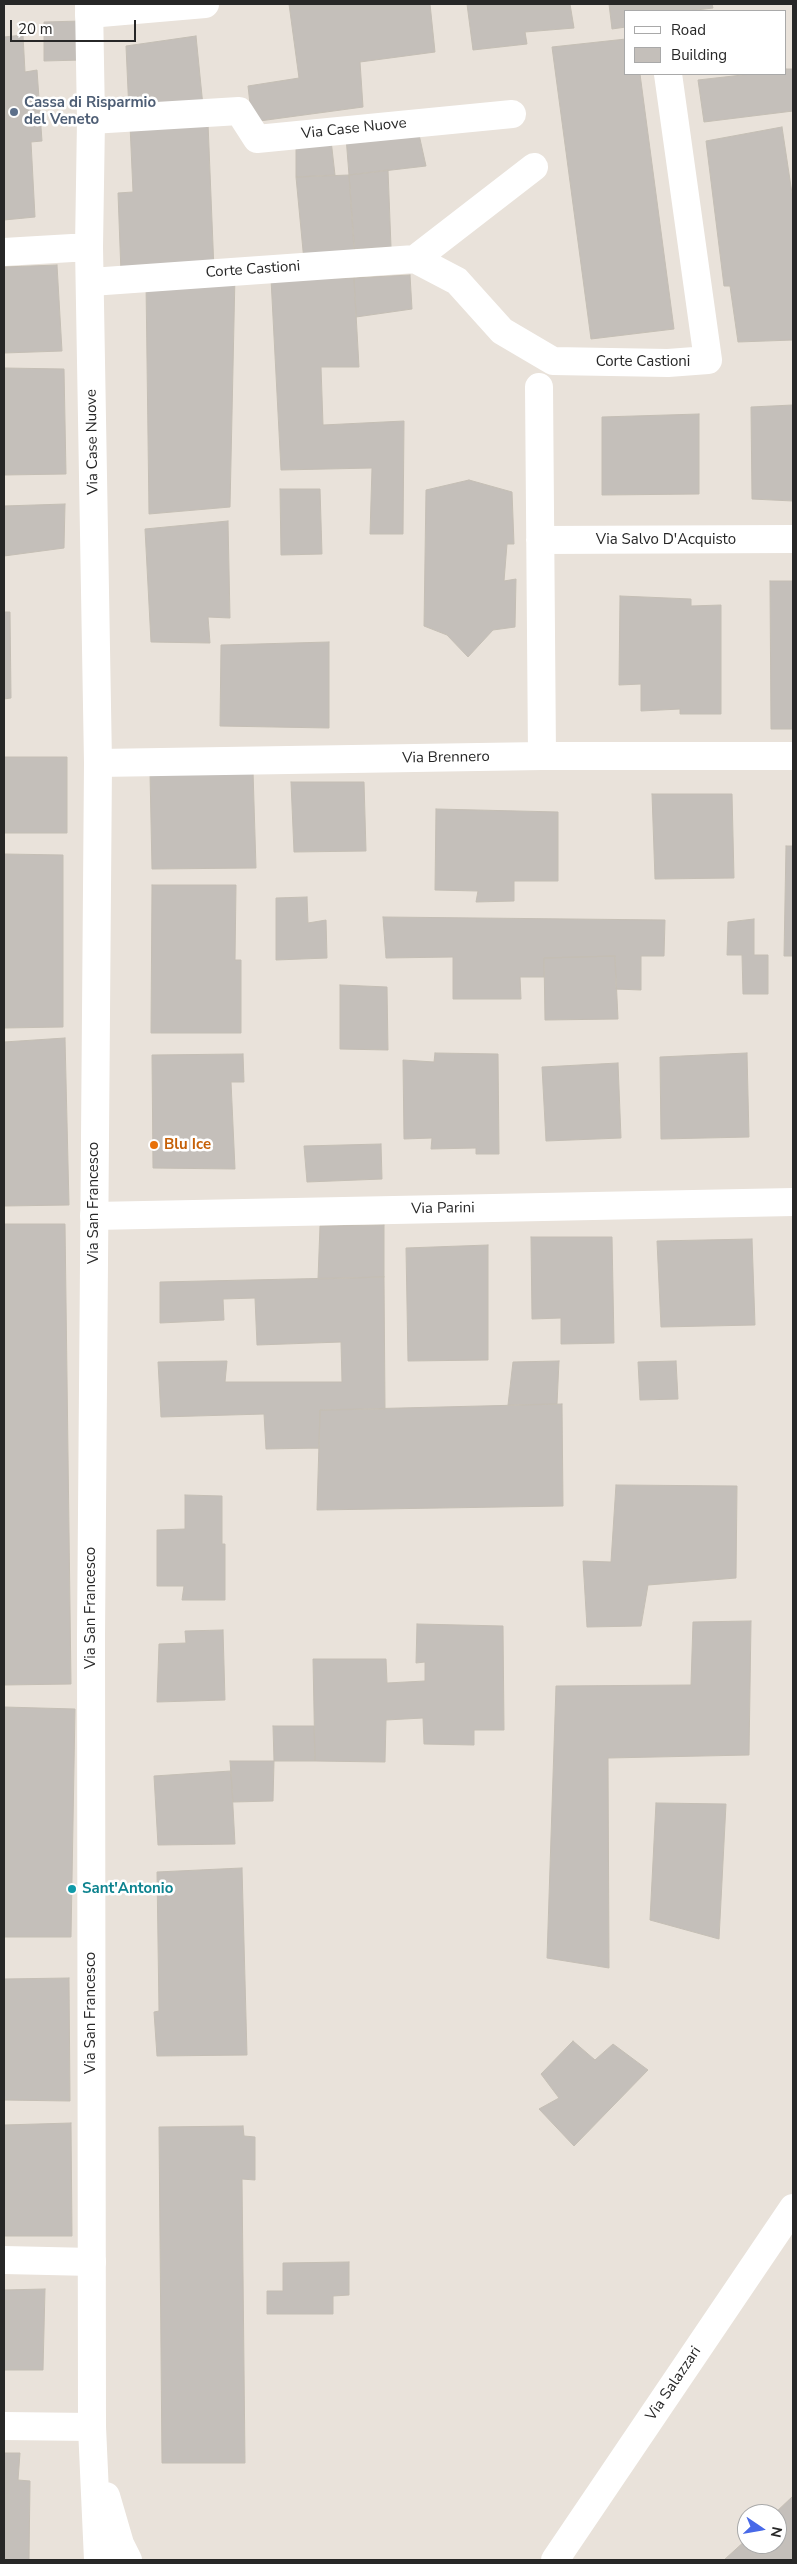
<!DOCTYPE html>
<html>
<head>
<meta charset="utf-8">
<style>
	body { margin:0 }
	#map { position:relative; width:797px; height:2564px; overflow:hidden; background:#e9e2da; font-family:"Nunito Sans",sans-serif }
	canvas { display:block }
	.frame { position:absolute; inset:0; border:5px solid #272727; pointer-events:none }
	.legend { position:absolute; left:624px; top:10px; width:162px; height:65px; box-sizing:border-box; background:#fff; border:1px solid #a9a9a9; margin:0; padding:6px 9px; list-style:none; font-size:15px; color:#272727 }
	.legend li { display:flex; align-items:center; gap:10px; height:25px }
	.legend b { width:25px; border:1px solid #a9a9a9 }
	.north { position:absolute; left:737px; top:2504px; width:50px; height:50px; box-sizing:border-box; background:#fff; border:1px solid #a9a9a9; border-radius:50%; rotate:102deg; font-size:14px; font-weight:700; line-height:20px; text-align:center; color:#272727 }
	.north::after { content:''; display:block; margin:auto; width:18px; height:22px; background:#4869e8; clip-path:polygon(50% 0,100% 100%,50% 72%,0 100%) }
	.scale { position:absolute; left:10px; top:20px; width:126px; height:22px; box-sizing:border-box; border:2px solid #272727; border-top:0; padding-left:6px; font-size:15px; line-height:18px; white-space:nowrap; color:#272727; -webkit-text-stroke:4px #fff; paint-order:stroke }
</style>
</head>
<body>
<div id="map">
<canvas width="797" height="2564"></canvas>
<div class="frame"></div>
<ul class="legend">
<li><b style="height:6px;background:#fff"></b>Road</li>
<li><b style="height:14px;background:#c4bfba"></b>Building</li>
</ul>
<div class="north">N</div>
<div class="scale">20 m</div>
</div>
<script>
const ctx = document.querySelector('canvas').getContext('2d');
ctx.lineJoin = 'round';
function paint(path, color) {
  ctx.fillStyle = color;
  ctx.fill(path, 'evenodd');
}
function poly(rows) {
  const path = new Path2D();
  for (const r of rows) {
    path.moveTo(r[0], r[1]);
    for (let i = 2; i < r.length; i += 2) path.lineTo(r[i], r[i + 1]);
  }
  return path;
}
function strokePath(path, color, width, dash) {
  ctx.strokeStyle = color;
  ctx.lineWidth = width;
  ctx.lineCap = dash ? 'butt' : 'round';
  ctx.setLineDash(dash || []);
  ctx.stroke(path);
}
function write(font, color, halo, rows, align = 'center') {
  ctx.font = font + ' "Nunito Sans",sans-serif';
  ctx.lineWidth = 5;
  ctx.setLineDash([]);
  ctx.textBaseline = 'middle';
  ctx.strokeStyle = halo;
  ctx.fillStyle = color;
  for (const [text, x, y, turn = 0] of rows) {
    ctx.save();
    ctx.translate(x, y);
    ctx.rotate((+turn || 0) * Math.PI / 180);
    ctx.textAlign = isNaN(turn) ? turn : align;
    if (halo) ctx.strokeText(text, 0, 0);
    ctx.fillText(text, 0, 0);
    ctx.restore();
  }
}
const building = poly([
	[289,4,430,4,435,52,360,62,363,107,252,122,248,86,299,78,289,4],
	[467,4,570,4,574,28,525,32,527,44,473,50,467,4],
	[609,4,712,4,713,8,688,11,626,11,626,27,612,29,609,4],
	[81,21,82,60,44,61,44,22,81,21],
	[23,35,25,72,37,70,42,141,31,142,35,217,4,220,4,37,23,35],
	[196,36,203,106,129,112,126,46,196,36],
	[626,39,626,74,640,74,674,329,591,339,552,47,626,39],
	[786,69,793,69,793,111,704,122,698,80,751,74,786,74,786,69],
	[208,123,214,270,121,273,118,193,133,192,130,125,208,123],
	[782,127,793,200,793,340,738,342,730,286,724,286,706,141,782,127],
	[418,130,426,166,349,175,346,137,418,130],
	[331,140,335,175,296,177,296,143,331,140],
	[388,170,391,247,354,249,349,175,388,170],
	[349,175,355,255,304,261,296,177,349,175],
	[57,265,62,351,4,353,4,267,57,265],
	[235,275,230,507,149,514,146,283,235,275],
	[410,275,412,309,356,317,354,278,410,275],
	[354,278,359,367,321,367,323,425,404,421,403,534,370,534,372,468,281,470,271,279,354,278],
	[4,368,64,369,66,474,4,475,4,368],
	[793,405,793,501,752,499,751,407,793,405],
	[699,414,699,494,602,495,602,417,699,414],
	[469,480,512,492,514,544,507,544,504,581,516,579,515,627,493,630,468,657,447,635,424,626,426,490,469,480],
	[280,489,320,489,322,554,281,555,280,489],
	[65,504,64,548,4,556,4,506,65,504],
	[228,521,230,618,208,617,210,643,151,642,145,529,228,521],
	[770,581,793,581,793,729,771,729,770,581],
	[620,596,691,599,691,606,721,605,721,714,680,714,680,709,641,711,641,684,619,685,620,596],
	[4,612,10,612,11,698,4,699,4,612],
	[329,642,329,728,220,726,221,645,329,642],
	[4,757,67,757,67,833,4,833,4,757],
	[253,771,256,868,152,869,150,773,253,771],
	[291,782,364,782,366,851,294,852,291,782],
	[652,794,732,794,734,878,655,879,652,794],
	[436,809,558,812,558,881,514,881,514,901,476,902,478,891,435,890,436,809],
	[786,846,793,846,793,956,784,956,786,846],
	[4,854,63,855,63,1027,4,1028,4,854],
	[152,885,236,885,235,960,241,960,241,1033,151,1033,152,885],
	[307,897,308,923,326,920,327,958,276,960,276,898,307,897],
	[383,917,665,920,664,956,641,956,641,990,616,989,615,956,544,958,544,977,520,977,521,999,453,999,453,957,386,958,383,917],
	[754,919,754,955,768,955,768,994,743,994,742,955,727,955,728,922,754,919],
	[615,956,618,1019,545,1020,544,958,615,956],
	[340,985,387,987,388,1050,340,1049,340,985],
	[65,1038,69,1205,4,1206,4,1042,65,1038],
	[435,1053,498,1054,499,1154,476,1154,476,1148,431,1149,432,1138,404,1139,403,1060,434,1062,435,1053],
	[747,1053,749,1137,661,1139,660,1057,747,1053],
	[243,1054,244,1082,231,1082,235,1169,153,1168,152,1055,243,1054],
	[618,1063,621,1138,546,1141,542,1067,618,1063],
	[381,1144,382,1179,307,1182,304,1146,381,1144],
	[4,1224,65,1224,71,1684,4,1685,4,1224],
	[384,1225,384,1277,318,1279,320,1226,384,1225],
	[531,1237,612,1237,614,1343,561,1344,561,1318,532,1319,531,1237],
	[752,1239,755,1325,661,1327,657,1241,752,1239],
	[488,1245,488,1360,408,1361,406,1248,488,1245],
	[384,1277,385,1409,320,1410,319,1448,266,1449,264,1414,161,1417,158,1362,227,1361,225,1382,342,1382,341,1342,257,1345,255,1298,223,1299,224,1320,160,1323,160,1282,384,1277],
	[559,1361,557,1404,508,1405,513,1362,559,1361],
	[676,1361,678,1399,640,1400,638,1362,676,1361],
	[562,1404,563,1506,317,1510,320,1410,562,1404],
	[616,1485,737,1486,736,1578,648,1585,641,1626,587,1627,583,1561,611,1562,616,1485],
	[185,1495,222,1496,222,1544,225,1544,225,1600,182,1600,184,1586,157,1586,157,1530,185,1529,185,1495],
	[751,1621,749,1755,608,1758,609,1968,547,1958,556,1686,691,1685,693,1622,751,1621],
	[417,1624,503,1626,504,1730,474,1730,474,1745,424,1744,423,1718,386,1720,385,1762,315,1761,313,1659,386,1659,387,1683,425,1681,425,1662,416,1663,417,1624],
	[223,1630,225,1700,157,1702,159,1644,186,1643,185,1631,223,1630],
	[4,1707,75,1709,71,1937,4,1937,4,1707],
	[273,1726,314,1726,315,1761,274,1761,273,1726],
	[230,1761,274,1761,273,1801,233,1802,230,1761],
	[231,1771,235,1844,158,1845,154,1776,231,1771],
	[656,1803,726,1804,719,1939,650,1920,656,1803],
	[242,1868,247,2055,157,2056,154,2012,159,2011,157,1872,242,1868],
	[69,1978,70,2101,4,2100,4,1979,69,1978],
	[573,2041,595,2060,613,2044,648,2070,574,2146,539,2109,559,2098,541,2074,573,2041],
	[71,2123,72,2236,4,2236,4,2125,71,2123],
	[243,2126,244,2136,255,2137,255,2180,242,2179,245,2463,162,2463,159,2127,243,2126],
	[349,2262,349,2295,333,2296,333,2314,267,2314,267,2291,283,2291,283,2263,349,2262],
	[45,2289,43,2370,4,2370,4,2290,45,2289],
	[4,2453,20,2453,18,2480,30,2481,29,2560,4,2560,4,2453],
	[793,2496,793,2560,724,2560,747,2539,747,2544,777,2544,777,2514,774,2514,793,2496]
]);
const minor = poly([
	[89,14,205,4],
	[91,120,239,111,257,139,512,114],
	[415,259,534,167],
	[91,282,415,259,457,281,502,331,553,361,668,363,708,360,668,74],
	[539,387,542,756],
	[540,540,793,539],
	[98,763,542,756,793,756],
	[94,1216,793,1202],
	[4,2260,92,2262],
	[4,2426,92,2427],
	[555,2560,793,2208]
]);
const secondary = poly([
	[89,4,91,120,89,247,98,763,91,1636,92,2427,98,2560],
	[4,252,89,247],
	[106,2496,120,2544,128,2560]
]);
const markers = [
	[14,112,5,"#5c6f8a"],
	[154,1145,5,"#e8710a"],
	[72,1889,5,"#0f9aa8"]
];
const serviceNames = [
	["Cassa di Risparmio",24,103],
	["del Veneto",24,120]
];
const streetNames = [
	["Via Case Nuove",354,129,-6],
	["Corte Castioni",253,270,-4],
	["Corte Castioni",643,362],
	["Via Case Nuove",93,442,-91],
	["Via Salvo D'Acquisto",666,540],
	["Via Brennero",446,758,-1],
	["Via San Francesco",94,1203,-90],
	["Via Parini",443,1209,-1],
	["Via San Francesco",91,1608,-90],
	["Via San Francesco",91,2013,-90],
	["Via Salazzari",674,2384,-56]
];
const foodNames = [
	["Blu Ice",164,1145]
];
const cultureNames = [
	["Sant'Antonio",82,1889]
];
paint(building, '#c4bfba');
strokePath(building, '#c4beb4', 1);
strokePath(minor, '#fff', 28);
strokePath(secondary, '#fff', 28);
for (const [x, y, r, color] of markers) {
  const dot = new Path2D();
  dot.arc(x, y, r, 0, 2 * Math.PI);
  ctx.fillStyle = color;
  ctx.fill(dot);
  strokePath(dot, '#fff', 2);
}
write('bold 15px', '#4e5e75', '#fff', serviceNames, 'left');
write('15px', '#272727', '#fff', streetNames);
write('bold 15px', '#c56008', '#fff', foodNames, 'left');
write('bold 15px', '#0d838f', '#fff', cultureNames, 'left');
</script>
</body>
</html>
